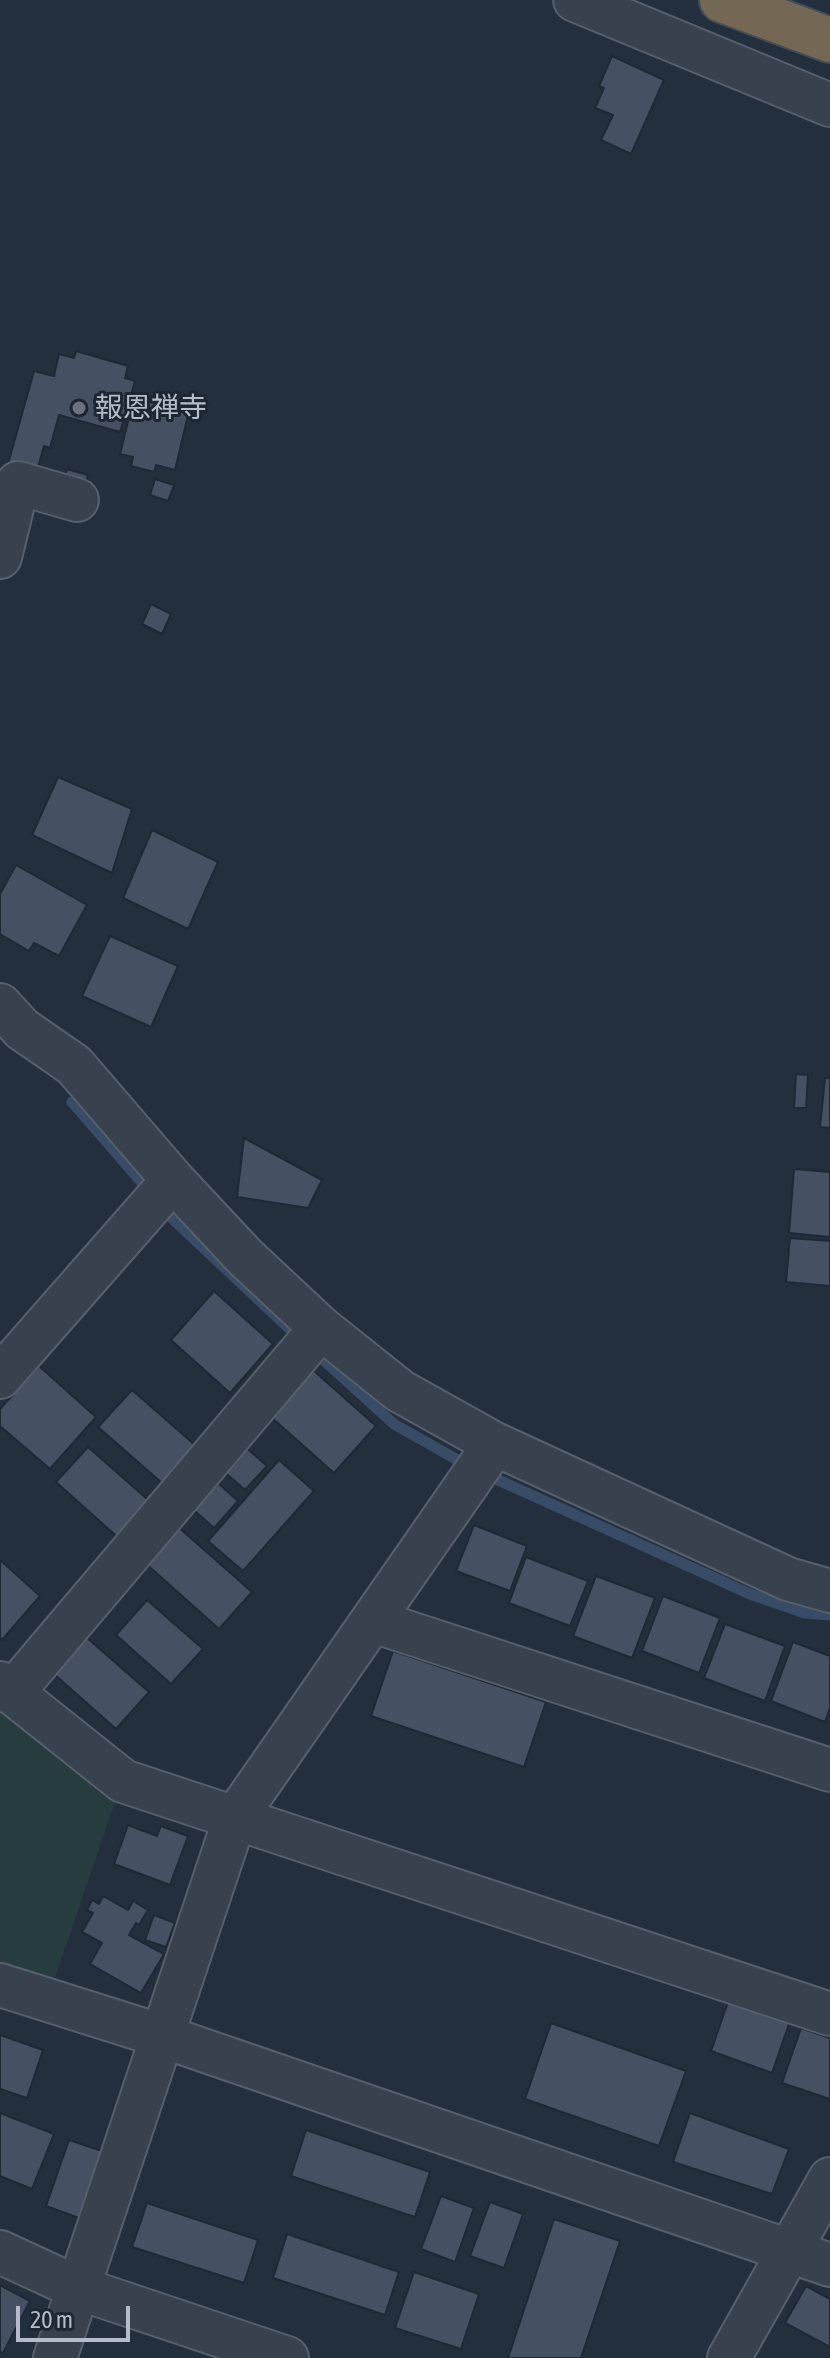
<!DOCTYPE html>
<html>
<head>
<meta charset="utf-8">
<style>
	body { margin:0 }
	#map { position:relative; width:830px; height:2358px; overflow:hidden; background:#242f3e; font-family:"Asap Condensed",sans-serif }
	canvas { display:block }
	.scale { position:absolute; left:16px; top:2306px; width:114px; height:36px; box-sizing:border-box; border:4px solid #b4bcc9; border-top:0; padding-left:10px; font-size:24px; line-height:28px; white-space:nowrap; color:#b4bcc9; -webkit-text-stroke:6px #1d2633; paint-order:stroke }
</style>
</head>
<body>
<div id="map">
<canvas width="830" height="2358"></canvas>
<div class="scale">20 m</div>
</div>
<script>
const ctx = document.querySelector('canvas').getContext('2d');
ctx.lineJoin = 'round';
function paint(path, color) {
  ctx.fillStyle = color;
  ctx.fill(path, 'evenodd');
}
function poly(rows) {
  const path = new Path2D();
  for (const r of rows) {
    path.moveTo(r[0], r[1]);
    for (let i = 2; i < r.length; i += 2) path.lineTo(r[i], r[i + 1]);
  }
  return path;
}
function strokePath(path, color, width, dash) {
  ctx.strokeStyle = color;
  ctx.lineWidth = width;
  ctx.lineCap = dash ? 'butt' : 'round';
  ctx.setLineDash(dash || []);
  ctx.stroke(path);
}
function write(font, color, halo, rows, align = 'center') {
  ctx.font = font + ' "Asap Condensed","Noto Sans JP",sans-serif';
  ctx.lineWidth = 6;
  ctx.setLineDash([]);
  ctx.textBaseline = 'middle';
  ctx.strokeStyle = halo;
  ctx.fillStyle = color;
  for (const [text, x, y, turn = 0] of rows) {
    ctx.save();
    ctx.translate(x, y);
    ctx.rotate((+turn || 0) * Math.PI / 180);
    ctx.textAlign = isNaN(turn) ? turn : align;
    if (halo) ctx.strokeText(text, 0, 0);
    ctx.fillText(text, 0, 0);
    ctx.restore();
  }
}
const green = poly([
	[0,1698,117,1797,52,1986,0,1968]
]);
const stream = poly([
	[72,1102,150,1192],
	[161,1205,176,1222,293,1332,394,1424,470,1467],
	[485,1474,750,1594,805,1613,830,1615]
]);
const building = poly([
	[612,56,664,80,631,154,601,140,613,115,595,108,604,88,599,86,612,56],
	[76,351,128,366,125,378,135,381,120,432,59,415,50,448,44,446,35,478,6,471,34,371,54,376,59,354,74,358,76,351],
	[134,397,189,411,175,470,156,465,154,472,131,466,133,457,120,454,134,397],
	[67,469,88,475,82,495,61,488,67,469],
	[155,479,174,485,168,501,150,495,155,479],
	[151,604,171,614,162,634,142,624,151,604],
	[58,777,132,809,112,873,32,835,58,777],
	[152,830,218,862,188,929,123,898,152,830],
	[16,865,87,905,59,956,34,943,29,951,0,934,0,894,16,865],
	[110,936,178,966,151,1027,82,996,110,936],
	[796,1074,808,1075,806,1108,794,1108,796,1074],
	[825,1078,830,1078,830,1128,820,1127,825,1078],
	[244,1138,322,1180,308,1208,237,1197,244,1138],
	[794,1169,830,1172,830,1237,789,1233,794,1169],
	[790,1238,830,1241,830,1286,786,1282,790,1238],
	[214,1291,273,1344,230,1393,171,1340,214,1291],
	[39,1366,96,1417,50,1469,0,1426,0,1409,39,1366],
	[313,1370,376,1426,334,1473,271,1417,313,1370],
	[132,1390,203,1452,170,1490,98,1427,132,1390],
	[243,1445,267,1466,245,1490,221,1469,243,1445],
	[88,1447,155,1506,123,1542,56,1482,88,1447],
	[279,1460,314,1491,243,1571,208,1541,279,1460],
	[211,1477,238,1501,214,1528,187,1504,211,1477],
	[176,1525,252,1592,219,1629,144,1562,176,1525],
	[474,1525,527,1546,510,1591,456,1571,474,1525],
	[526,1557,588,1581,570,1626,509,1603,526,1557],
	[0,1560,40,1596,2,1640,0,1638,0,1560],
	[596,1576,655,1598,632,1658,573,1636,596,1576],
	[663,1596,720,1618,699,1673,642,1651,663,1596],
	[147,1600,203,1649,171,1684,116,1635,147,1600],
	[725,1624,785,1646,765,1701,704,1678,725,1624],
	[86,1637,149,1692,116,1729,54,1674,86,1637],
	[793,1642,830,1656,830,1708,825,1722,771,1701,793,1642],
	[393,1651,546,1702,524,1767,371,1716,393,1651],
	[128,1825,157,1836,161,1826,188,1836,170,1885,114,1864,128,1825],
	[103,1896,128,1910,133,1901,148,1910,139,1925,136,1923,129,1935,164,1954,141,1993,90,1964,102,1943,82,1932,93,1913,87,1910,92,1900,99,1904,103,1896],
	[154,1915,175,1923,166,1947,145,1940,154,1915],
	[729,1999,790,2021,772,2073,711,2051,729,1999],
	[551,2023,686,2071,659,2146,525,2099,551,2023],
	[801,2028,830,2038,830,2099,782,2083,801,2028],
	[0,2035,43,2050,27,2098,0,2089,0,2035],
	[0,2113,54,2134,32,2189,0,2176,0,2113],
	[690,2113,789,2149,772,2194,673,2162,690,2113],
	[306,2130,430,2172,415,2217,291,2176,306,2130],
	[69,2140,102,2151,79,2218,46,2206,69,2140],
	[441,2196,474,2208,455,2262,421,2249,441,2196],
	[490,2202,523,2214,504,2268,470,2256,490,2202],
	[147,2203,258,2240,244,2283,132,2247,147,2203],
	[554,2219,620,2241,581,2358,508,2358,554,2219],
	[287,2234,399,2272,385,2315,273,2278,287,2234],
	[414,2272,479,2294,461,2349,395,2328,414,2272],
	[0,2285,30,2301,3,2353,0,2352,0,2285],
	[806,2286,830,2299,830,2347,785,2323,806,2286]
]);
const minor = poly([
	[575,0,830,105],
	[0,557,18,483,77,500],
	[0,1005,22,1029,74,1065,173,1180,245,1257,321,1328,400,1391,495,1444,788,1579,830,1591],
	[0,1377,173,1180],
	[373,1621,830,1770],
	[0,1683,123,1781,830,2014],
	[12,1693,321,1328],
	[0,1985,162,2036,830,2265],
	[0,2252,78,2288,287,2358],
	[55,2358,235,1818,495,1444],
	[729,2358,830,2179]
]);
const highway = poly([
	[722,0,830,40]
]);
const markers = [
	[79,408,8,"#6b7280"]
];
const poiNames = [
	["報恩禅寺",95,408]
];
paint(green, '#263c3f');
strokePath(stream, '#394c67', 11);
paint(building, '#455162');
strokePath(building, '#1f2835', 2);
strokePath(minor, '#565f6c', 46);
strokePath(highway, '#434c59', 48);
strokePath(minor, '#38414e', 42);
strokePath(highway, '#746855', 44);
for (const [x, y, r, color] of markers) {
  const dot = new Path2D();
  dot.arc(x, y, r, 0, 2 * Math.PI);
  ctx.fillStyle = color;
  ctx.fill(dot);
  strokePath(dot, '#1d2633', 3);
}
write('28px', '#b4bcc9', '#1d2633', poiNames, 'left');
</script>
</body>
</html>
